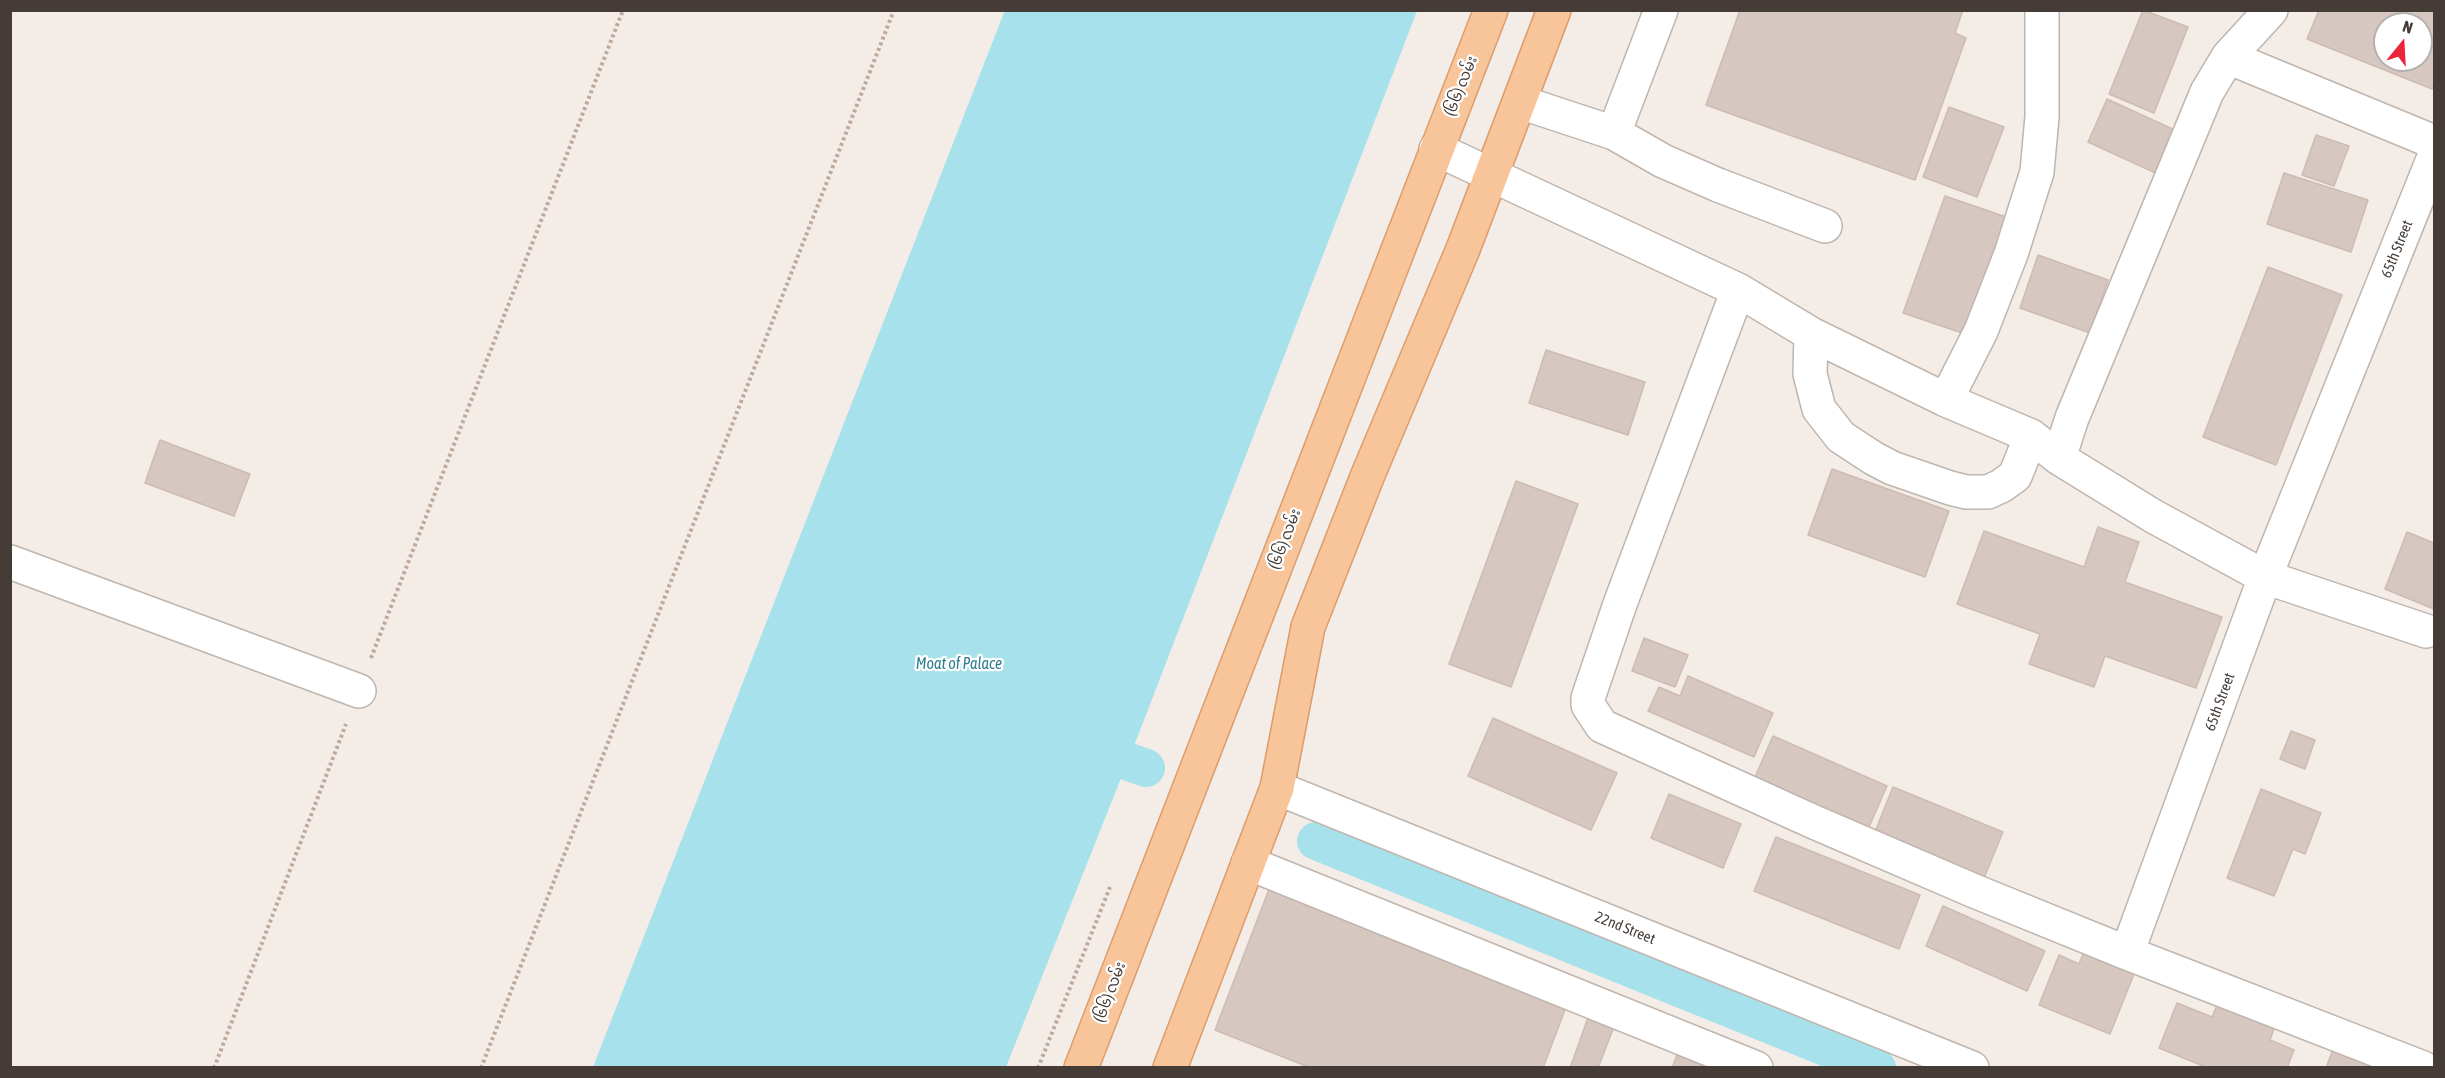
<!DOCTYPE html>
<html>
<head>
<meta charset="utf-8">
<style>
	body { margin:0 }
	#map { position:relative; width:2445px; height:1078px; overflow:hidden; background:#f3ece7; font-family:"Asap Condensed",sans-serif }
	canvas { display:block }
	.frame { position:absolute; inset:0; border:12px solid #453c37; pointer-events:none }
	.north { position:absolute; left:2373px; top:12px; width:60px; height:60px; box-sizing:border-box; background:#fff; border:2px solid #b5b1af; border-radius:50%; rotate:18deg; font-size:16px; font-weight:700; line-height:24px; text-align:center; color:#453c37 }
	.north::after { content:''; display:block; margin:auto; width:21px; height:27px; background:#ec253a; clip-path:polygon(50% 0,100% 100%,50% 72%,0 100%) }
</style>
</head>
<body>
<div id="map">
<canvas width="2445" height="1078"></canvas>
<div class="frame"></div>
<div class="north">N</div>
</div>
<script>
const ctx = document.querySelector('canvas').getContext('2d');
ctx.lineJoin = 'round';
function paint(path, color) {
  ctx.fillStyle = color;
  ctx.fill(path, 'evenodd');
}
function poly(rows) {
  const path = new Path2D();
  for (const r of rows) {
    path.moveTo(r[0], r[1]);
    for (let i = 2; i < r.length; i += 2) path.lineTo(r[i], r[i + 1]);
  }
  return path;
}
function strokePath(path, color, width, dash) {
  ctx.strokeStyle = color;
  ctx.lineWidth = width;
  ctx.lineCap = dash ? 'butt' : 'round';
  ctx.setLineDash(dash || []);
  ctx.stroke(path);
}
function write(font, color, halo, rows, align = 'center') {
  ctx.font = font + ' "Asap Condensed","Noto Sans Myanmar",sans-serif';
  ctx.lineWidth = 4.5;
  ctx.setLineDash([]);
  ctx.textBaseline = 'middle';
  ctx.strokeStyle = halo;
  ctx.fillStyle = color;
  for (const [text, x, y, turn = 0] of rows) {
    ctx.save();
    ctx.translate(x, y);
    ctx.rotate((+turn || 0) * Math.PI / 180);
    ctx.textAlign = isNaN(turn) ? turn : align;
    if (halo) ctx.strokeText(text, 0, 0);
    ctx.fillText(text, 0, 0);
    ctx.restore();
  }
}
const water = poly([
	[1005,10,1417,11,1139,733,1006,1067,593,1067]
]);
const canal = poly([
	[1079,744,1146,768],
	[1316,841,1877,1068]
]);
const building = poly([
	[1740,10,1963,10,1955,33,1966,38,1915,180,1706,105,1740,10],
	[2143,10,2188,27,2154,113,2109,94,2143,10],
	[2319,10,2434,10,2434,83,2432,89,2307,39,2319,10],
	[2385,24,2421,24,2421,60,2385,60,2385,24],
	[2107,99,2179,132,2160,175,2088,142,2107,99],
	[1949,107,2004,127,1977,197,1923,177,1949,107],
	[2316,135,2349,146,2334,186,2302,175,2316,135],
	[2284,173,2368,200,2351,252,2267,224,2284,173],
	[1945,196,2009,218,1968,335,1903,313,1945,196],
	[2038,255,2108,280,2090,333,2020,308,2038,255],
	[2268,267,2342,295,2276,465,2203,437,2268,267],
	[1546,350,1645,382,1628,435,1529,403,1546,350],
	[160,440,250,474,234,516,145,483,160,440],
	[1832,469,1949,511,1925,577,1808,535,1832,469],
	[1516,481,1578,504,1511,687,1449,664,1516,481],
	[2098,527,2139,542,2125,582,2222,617,2196,688,2105,656,2094,687,2029,664,2040,634,1957,604,1984,531,2084,567,2098,527],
	[2407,532,2434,543,2434,609,2385,589,2407,532],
	[1644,638,1688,655,1675,687,1632,671,1644,638],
	[1688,676,1773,713,1754,757,1648,711,1659,687,1680,696,1688,676],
	[1493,718,1617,773,1591,830,1468,776,1493,718],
	[2291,731,2315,740,2305,769,2280,759,2291,731],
	[1773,736,1887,786,1865,836,1751,786,1773,736],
	[1893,787,2003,832,1982,883,1872,839,1893,787],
	[2261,789,2321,813,2305,854,2293,849,2274,896,2227,878,2261,789],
	[1669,794,1741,824,1723,868,1651,838,1669,794],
	[1776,837,1920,895,1899,949,1754,891,1776,837],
	[1271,884,1569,999,1543,1068,1311,1068,1215,1030,1271,884],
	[1943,906,2045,951,2027,991,1926,946,1943,906],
	[2085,949,2136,969,2110,1034,2039,1005,2059,955,2079,964,2085,949],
	[2177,1003,2212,1017,2218,1003,2275,1026,2270,1040,2294,1050,2287,1068,2208,1068,2159,1048,2177,1003],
	[1589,1015,1615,1024,1598,1068,1570,1068,1589,1015],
	[2335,1044,2394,1068,2326,1068,2335,1044],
	[1677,1055,1705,1066,1704,1068,1672,1068,1677,1055]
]);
const path = poly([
	[371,658,623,10],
	[214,1068,346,724],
	[481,1068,894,10],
	[1038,1068,1110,887]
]);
const minor = poly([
	[2228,57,2434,142],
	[1520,102,1614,133,1663,161,1718,185,1825,226],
	[1614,133,1661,10],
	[1436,149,1738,290,1811,334,1946,400,2031,436,2059,458,2153,516,2265,577,2426,631],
	[1738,290,1620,604,1588,698,1588,705,1602,726,1814,822,1972,890,2127,953,2423,1068],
	[1811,334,1810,374,1819,409,1841,437,1873,458,1892,468,1950,488,1966,492,1988,492,2001,486,2015,476,2031,436],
	[1946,400,1981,331,2011,254,2037,172,2042,117,2042,10],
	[2059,458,2072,418,2207,92,2228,57,2271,10],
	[10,562,359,691],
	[1277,788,1972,1068],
	[1248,863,1756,1068],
	[2127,953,2265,577,2434,157]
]);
const major = poly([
	[1081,1068,1491,10],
	[1170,1068,1277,788,1308,627,1367,477,1463,249,1554,10]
]);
const streetNames = [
	["(၆၆) လမ်း",1461,86,-68],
	["65th Street",2397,249,-68],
	["(၆၆) လမ်း",1285,539,-69],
	["65th Street",2220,702,-70],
	["22nd Street",1625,928,22],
	["(၆၆) လမ်း",1110,992,-69]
];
const waterNames = [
	["Moat of Palace",959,664]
];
paint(water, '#a7e1ec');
strokePath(canal, '#a7e1ec', 38);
paint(building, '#d6c8c0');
strokePath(building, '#cebbb1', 1.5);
strokePath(minor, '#c0b5ad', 36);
strokePath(major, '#dc9d6c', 36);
strokePath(path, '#beaa9d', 4, [3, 3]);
strokePath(minor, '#fff', 33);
strokePath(major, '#f8c59b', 33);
write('15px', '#453c37', '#fff', streetNames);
write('italic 16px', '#2f7d8c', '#fff', waterNames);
</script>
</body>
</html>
